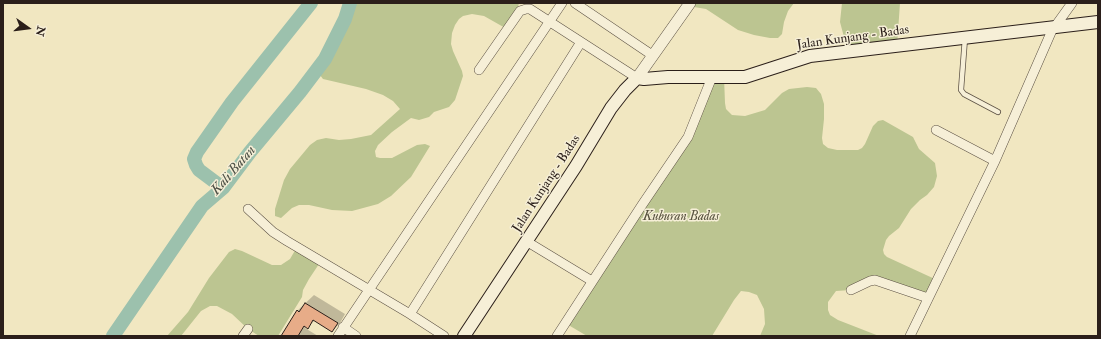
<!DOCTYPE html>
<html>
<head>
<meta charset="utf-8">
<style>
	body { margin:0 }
	#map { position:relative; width:1101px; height:339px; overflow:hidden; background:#f1e7c1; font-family:"IM FELL Double Pica",serif }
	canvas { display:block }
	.frame { position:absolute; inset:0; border:4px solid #2b1f1a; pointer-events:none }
	.north { position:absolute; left:8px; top:8px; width:40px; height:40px; -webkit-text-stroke:3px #f6efd7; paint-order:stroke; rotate:104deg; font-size:11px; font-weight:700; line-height:16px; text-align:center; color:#2b1f1a }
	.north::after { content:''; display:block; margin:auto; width:14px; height:18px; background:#2b1f1a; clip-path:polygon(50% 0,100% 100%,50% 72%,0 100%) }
</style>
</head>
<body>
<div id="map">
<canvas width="1101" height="339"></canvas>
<div class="frame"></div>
<div class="north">N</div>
</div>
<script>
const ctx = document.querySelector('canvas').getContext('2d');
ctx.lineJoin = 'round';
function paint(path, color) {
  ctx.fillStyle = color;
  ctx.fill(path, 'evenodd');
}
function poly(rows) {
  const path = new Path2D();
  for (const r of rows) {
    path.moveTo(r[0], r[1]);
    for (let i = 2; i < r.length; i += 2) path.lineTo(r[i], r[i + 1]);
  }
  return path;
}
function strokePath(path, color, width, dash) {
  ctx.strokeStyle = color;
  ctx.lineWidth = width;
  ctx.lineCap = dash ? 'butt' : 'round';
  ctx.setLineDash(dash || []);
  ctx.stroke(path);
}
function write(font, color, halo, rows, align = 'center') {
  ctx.font = font + ' "IM FELL Double Pica",serif';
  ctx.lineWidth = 3;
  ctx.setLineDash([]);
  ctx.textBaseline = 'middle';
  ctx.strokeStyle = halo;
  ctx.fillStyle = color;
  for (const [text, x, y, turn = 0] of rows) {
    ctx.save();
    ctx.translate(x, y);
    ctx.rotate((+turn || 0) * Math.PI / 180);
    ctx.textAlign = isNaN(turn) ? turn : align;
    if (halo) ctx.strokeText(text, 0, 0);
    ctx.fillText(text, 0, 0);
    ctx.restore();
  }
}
const green = poly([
	[350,3,519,3,518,7,520,11,507,29,484,16,472,14,463,16,459,19,455,25,452,33,451,44,453,51,462,71,463,76,455,100,449,107,434,112,429,117,419,120,411,118,392,132,378,145,375,151,376,157,380,158,392,158,417,145,425,144,430,146,411,177,391,196,378,204,352,211,332,210,309,205,299,205,292,208,281,218,275,216,275,209,284,180,290,169,310,145,317,140,326,138,339,140,351,139,371,135,400,109,393,101,383,95,366,89,323,79,316,70,325,59,345,19],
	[690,3,794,3,788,11,784,22,782,34,778,38,770,38,754,35,738,30,706,9,688,6],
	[842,3,900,3,897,46,853,51,844,37,840,22],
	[712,77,724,77,725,103,726,109,732,115,745,116,765,110,782,93,789,89,807,87,816,88,821,94,824,104,824,119,822,138,823,144,828,148,837,150,858,150,862,148,865,144,873,126,878,121,883,120,913,137,919,149,935,163,937,176,934,187,927,195,920,200,911,209,899,228,889,236,886,240,883,250,884,254,887,257,937,280,928,298,880,281,851,290,836,291,828,302,828,310,830,315,838,320,879,336,760,336,765,324,764,309,757,295,749,292,741,291,734,300,712,336,587,336,565,323,676,156],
	[297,247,321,261,309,279,303,290,302,297,278,336,259,336,248,329,232,314,217,306,210,306,201,311,181,336,167,336,188,312,209,278,229,252,235,249,242,251,272,265,281,265,290,259]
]);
const shadow = poly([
	[314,295,345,314,340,323,332,331,315,320,308,327,306,326,305,328,318,336,282,336,297,311]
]);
const river = poly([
	[223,188,199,170,196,165,194,159,197,152,232,102,311,3],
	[113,336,202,206,223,188,250,152,300,92,325,59,345,19,350,3]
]);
const building = poly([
	[305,303,338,323,332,332,313,320,308,329,304,326,298,336,281,336,297,310,299,312,305,303]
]);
const service = poly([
	[965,38,961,90,964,94,998,112]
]);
const minor = poly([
	[575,3,652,55],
	[1054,28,1072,3],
	[479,70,520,11,526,9,530,9,637,78],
	[936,130,995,161],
	[248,209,273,232,287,241,410,314,444,336],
	[526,241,592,281],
	[851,290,870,281,875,280,928,298],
	[410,314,581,42],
	[343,327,356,336],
	[243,336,248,329],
	[338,336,562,3],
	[557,336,642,205,688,137,712,77],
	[910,336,995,161,1053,28]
]);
const tertiary = poly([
	[637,78,690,3]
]);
const secondary = poly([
	[464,336,576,166,611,108,625,90,637,78,644,79,668,77,745,77,810,56,1098,22]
]);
const streetNames = [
	["Jalan Kunjang - Badas",853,38,-8],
	["Jalan Kunjang - Badas",547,184,-57]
];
const parkNames = [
	["Kuburan Badas",681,217]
];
const waterNames = [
	["Kali Batan",234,171,-49]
];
paint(green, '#bcc591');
paint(shadow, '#0003');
strokePath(river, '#9cc1ad', 14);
paint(building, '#e7ac88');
strokePath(building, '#2b1f1a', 1);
strokePath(service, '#5c5144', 6);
strokePath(minor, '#5c5144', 10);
strokePath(tertiary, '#5c5144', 12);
strokePath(secondary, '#2b1f1a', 14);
strokePath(service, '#f6efd7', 4.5);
strokePath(minor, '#f6efd7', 9);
strokePath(tertiary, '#f6efd7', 11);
strokePath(secondary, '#f6efd7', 12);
write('13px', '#2b1f1a', '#f6efd7', streetNames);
write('italic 13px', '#56513e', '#f6efd7', parkNames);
write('italic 14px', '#4d5046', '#f6efd7', waterNames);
</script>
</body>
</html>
